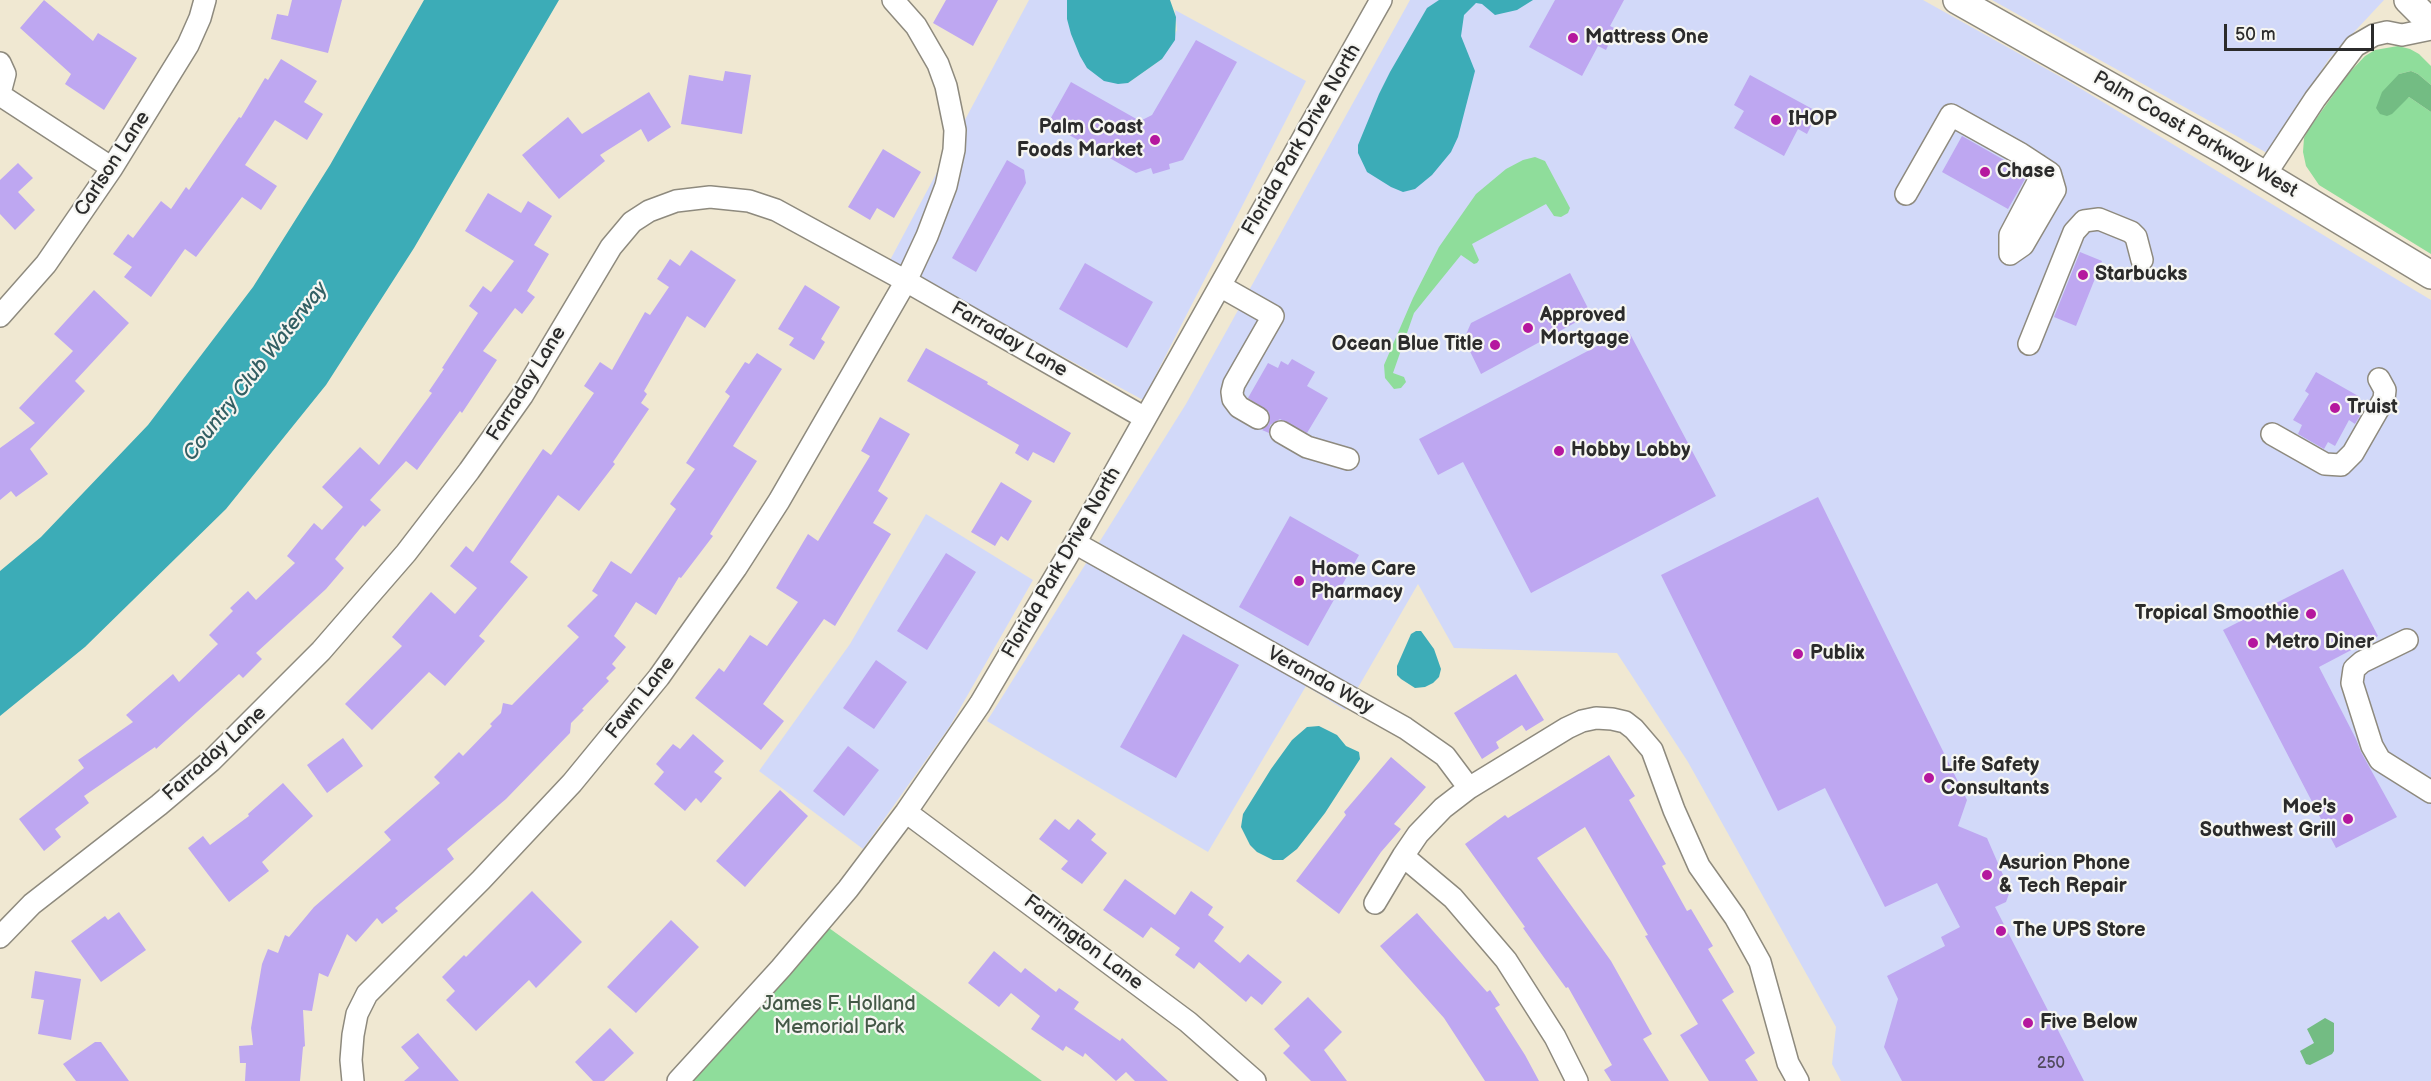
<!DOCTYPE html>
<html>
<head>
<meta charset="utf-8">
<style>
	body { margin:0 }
	#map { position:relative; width:2431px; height:1081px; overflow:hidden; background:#f0e8d2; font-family:"Balsamiq Sans",sans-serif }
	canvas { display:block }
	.scale { position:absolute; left:2224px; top:24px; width:150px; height:27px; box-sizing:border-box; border:3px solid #2b2b2b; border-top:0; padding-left:8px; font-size:18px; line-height:21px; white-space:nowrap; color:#2b2b2b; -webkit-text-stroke:4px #f6f6f2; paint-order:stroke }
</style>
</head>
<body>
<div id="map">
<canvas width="2431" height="1081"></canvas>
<div class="scale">50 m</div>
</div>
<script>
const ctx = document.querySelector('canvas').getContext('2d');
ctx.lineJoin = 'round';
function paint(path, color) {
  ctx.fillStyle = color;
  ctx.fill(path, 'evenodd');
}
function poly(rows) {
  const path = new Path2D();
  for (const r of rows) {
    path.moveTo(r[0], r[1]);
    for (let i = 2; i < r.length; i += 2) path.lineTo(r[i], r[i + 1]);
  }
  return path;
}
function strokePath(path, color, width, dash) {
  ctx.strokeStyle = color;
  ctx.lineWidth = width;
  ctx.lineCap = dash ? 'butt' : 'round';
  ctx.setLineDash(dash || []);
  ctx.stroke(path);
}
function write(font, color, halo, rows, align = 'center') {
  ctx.font = font + ' "Balsamiq Sans",sans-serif';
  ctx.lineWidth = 4.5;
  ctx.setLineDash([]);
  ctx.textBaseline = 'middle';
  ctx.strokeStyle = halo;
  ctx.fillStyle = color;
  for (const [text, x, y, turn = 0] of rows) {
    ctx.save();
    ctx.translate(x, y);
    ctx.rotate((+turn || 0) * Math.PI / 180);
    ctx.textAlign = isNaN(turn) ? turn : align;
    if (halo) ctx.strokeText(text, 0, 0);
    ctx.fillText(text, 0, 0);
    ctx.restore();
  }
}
const built = poly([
	[1029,0,1067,0,1067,19,1128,83,1162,59,1177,30,1175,10,1306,81,1143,400,889,262],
	[1410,0,1923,0,2068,81,2431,300,2431,1081,1841,1081,1832,1064,1836,1027,1688,762,1617,653,1454,648,1418,584,1345,710,1306,686,1208,852,987,721,1186,404],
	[1992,0,2384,0,2329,59,2267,153],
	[926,514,1033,580,950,726,863,849,759,771,850,644]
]);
const green = poly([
	[2398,46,2410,49,2419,54,2431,66,2431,85,2418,74,2411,71,2399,74,2400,104,2409,97,2431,112,2431,254,2319,185,2306,166,2303,152,2304,138,2308,130,2349,73,2365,56,2375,50],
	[1535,157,1545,161,1570,208,1568,213,1561,217,1554,216,1546,204,1472,244,1479,260,1477,263,1474,264,1461,255,1414,313,1393,373,1404,377,1406,382,1401,388,1394,389,1385,378,1384,365,1413,298,1439,247,1476,194,1506,169,1523,160],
	[829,928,1042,1081,689,1081,722,1050]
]);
const forest = poly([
	[2411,71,2418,74,2431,85,2431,112,2409,97,2392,114,2387,116,2380,114,2376,108,2382,92,2399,74],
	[2325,1018,2334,1023,2334,1051,2332,1054,2310,1065,2306,1064,2300,1051,2314,1043,2307,1029]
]);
const water = poly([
	[424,0,559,0,414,248,326,385,226,509,85,647,0,716,0,571,41,537,148,425,253,287,330,165],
	[1067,0,1170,0,1176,17,1175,40,1162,59,1128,83,1118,84,1104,81,1087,68,1080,56,1071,34,1067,19],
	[1439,0,1533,0,1517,10,1495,15,1482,4,1476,3,1464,15,1461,36,1475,71,1458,137,1451,152,1432,175,1415,189,1403,192,1391,187,1367,172,1358,153,1358,145,1379,94,1390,72,1427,8],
	[1421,631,1434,649,1441,669,1439,677,1433,683,1425,687,1415,688,1401,679,1397,675,1397,666,1411,634,1416,631],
	[1319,726,1337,735,1346,746,1359,752,1360,759,1325,813,1297,849,1283,860,1273,860,1257,852,1250,845,1241,827,1243,814,1271,769,1292,740,1307,727]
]);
const building = poly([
	[44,0,93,41,98,33,137,58,104,110,65,84,71,74,20,28],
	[292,0,342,0,328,53,271,39,277,14,288,16],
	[946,0,998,0,973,46,933,23],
	[1555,0,1624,0,1610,26,1616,29,1606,50,1598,46,1582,76,1529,47],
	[1196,40,1237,62,1183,160,1169,164,1170,169,1153,174,1151,168,1136,173,1048,123,1071,82,1140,121,1152,115],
	[281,59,317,81,304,102,323,114,307,140,275,120,245,165,277,186,261,210,242,197,196,257,185,249,151,297,124,277,132,267,113,254,128,234,133,238,161,201,171,209,186,187,189,190,239,117,241,118,265,78,268,80],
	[725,71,751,75,742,134,681,124,689,75,723,81],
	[1750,75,1818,112,1807,134,1798,129,1784,156,1734,128,1744,111,1734,105],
	[649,92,671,127,648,142,641,129,600,155,605,161,559,199,522,155,568,117,582,134],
	[1962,136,2025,172,2025,179,2008,209,1942,172],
	[883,149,921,172,894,218,877,208,870,220,848,207],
	[1007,160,1024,170,1026,183,976,272,952,258],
	[18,163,33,178,18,192,35,210,15,230,0,214,0,180],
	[488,193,521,213,528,201,552,216,534,245,549,254,527,291,535,297,522,314,515,308,483,351,497,360,462,413,460,411,417,470,406,461,370,500,381,510,365,527,363,525,335,559,344,568,326,589,256,653,262,659,243,678,239,674,156,749,155,747,84,796,89,803,55,829,61,837,44,851,19,819,84,768,78,760,133,722,126,715,173,674,179,682,218,644,209,635,233,611,230,608,248,591,256,600,295,563,287,556,314,523,322,530,343,507,322,487,360,447,379,465,432,393,429,391,444,369,442,368,478,313,469,306,483,286,491,292,514,261,465,231],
	[691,250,736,280,705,328,687,316,644,391,647,394,641,403,649,409,613,462,615,464,579,511,558,495,510,562,528,577,479,636,485,641,445,686,429,672,372,730,345,704,402,646,392,637,431,592,455,614,477,588,450,566,466,546,473,552,543,449,551,455,594,393,584,386,600,362,612,370,645,312,650,315,669,287,657,279,670,259,680,266],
	[2080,252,2102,261,2076,326,2054,317],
	[1085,263,1153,302,1127,348,1059,309],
	[1570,273,1591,314,1481,374,1464,339,1471,323],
	[805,285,840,307,821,339,825,342,814,360,789,345,794,338,778,329],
	[94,290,129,323,75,381,85,391,30,449,48,474,16,497,11,491,0,500,0,448,35,423,19,408,73,351,54,334],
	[1628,330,1716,496,1531,593,1463,462,1438,475,1419,439],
	[926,348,988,382,987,384,1071,433,1054,463,1033,452,1028,461,1015,453,1019,445,907,381],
	[757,353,782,369,733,446,757,461,710,534,713,536,681,578,679,577,656,615,636,602,614,636,626,647,612,664,616,668,606,678,609,681,582,709,584,710,571,723,570,733,506,799,447,849,454,859,395,908,398,911,382,924,377,918,356,942,347,934,328,977,319,973,312,1011,303,1010,305,1046,303,1047,300,1081,245,1081,246,1063,240,1063,239,1046,253,1045,251,1028,262,964,268,949,278,953,285,935,289,937,314,907,391,840,384,832,440,783,434,777,459,752,463,756,492,726,490,724,501,713,503,703,512,705,579,637,567,626,598,595,592,591,611,561,631,574,676,509,670,504,695,469,686,463,730,396,725,392,745,362,749,364],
	[1292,359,1315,372,1307,386,1328,398,1307,433,1280,419,1270,425,1269,433,1262,430,1269,424,1269,412,1248,398,1268,363,1278,368,1281,361,1288,365],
	[2316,372,2360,397,2358,400,2366,405,2355,424,2349,420,2335,446,2328,442,2324,449,2298,434,2302,425,2293,420,2309,394,2305,391],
	[880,417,910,434,878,491,888,498,873,523,891,534,835,626,824,619,763,704,784,721,761,750,695,698,719,668,724,672,750,635,767,646,798,602,776,588,808,534,818,541,870,456,861,451],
	[1001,482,1032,501,1008,541,1001,536,995,546,971,532],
	[1818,497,1967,800,1958,826,1987,838,2010,891,2006,902,1995,907,2084,1081,1902,1081,1884,1047,1898,999,1887,976,1945,946,1941,937,1960,927,1937,883,1885,907,1825,788,1778,811,1661,575],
	[1290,516,1359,555,1308,646,1239,607],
	[946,553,976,572,927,650,897,631],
	[2343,569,2378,636,2319,667,2356,739,2361,752,2397,817,2336,848,2223,630],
	[1183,634,1239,665,1176,778,1120,747],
	[876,660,907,682,874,729,843,708],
	[1516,674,1544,720,1526,731,1522,725,1496,742,1499,748,1482,759,1454,713],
	[693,734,724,761,714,772,722,778,701,803,696,798,685,811,654,784,664,772,656,764,673,744,680,749],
	[343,738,363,766,327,793,307,765],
	[848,746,879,770,844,816,813,791],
	[1609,755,1635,796,1629,800,1666,864,1662,866,1687,911,1691,909,1713,946,1708,949,1734,992,1722,1000,1755,1053,1745,1060,1758,1081,1709,1081,1680,1035,1698,1024,1645,936,1648,935,1585,827,1537,858,1611,961,1652,1034,1643,1039,1669,1081,1611,1081,1604,1070,1612,1065,1568,987,1566,988,1545,959,1523,928,1525,927,1465,844,1505,815,1508,818],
	[1391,757,1426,787,1394,824,1401,829,1381,852,1339,914,1296,881,1346,815,1344,812],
	[283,783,313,816,262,862,269,871,229,902,188,848,203,836,210,845,249,816,248,814],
	[780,790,808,816,745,887,716,861],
	[1055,819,1069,830,1078,819,1096,834,1091,840,1107,853,1082,884,1061,869,1068,861,1039,839],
	[1125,879,1175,915,1191,891,1213,907,1208,915,1224,927,1214,941,1240,963,1248,954,1282,982,1262,1005,1251,996,1246,1002,1199,962,1194,969,1175,955,1180,948,1151,927,1143,938,1103,910],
	[532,891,582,942,536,988,529,980,476,1031,446,1000,455,991,442,977,464,955,466,957],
	[119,912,146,950,101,982,71,941,105,916,108,920],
	[1417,913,1487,992,1490,990,1500,1005,1495,1008,1525,1055,1539,1081,1485,1081,1444,1018,1380,946],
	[671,920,699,947,636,1013,607,987],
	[994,951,1021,973,1025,968,1056,992,1059,988,1079,1002,1074,1009,1120,1041,1122,1038,1168,1081,1135,1081,1126,1072,1116,1081,1085,1053,1083,1057,1066,1046,1063,1051,1031,1029,1040,1016,1011,993,999,1007,968,983],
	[35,971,81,979,71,1040,38,1034,44,1000,31,998],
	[1308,997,1342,1032,1324,1050,1347,1081,1311,1081,1283,1053,1290,1046,1274,1029],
	[610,1028,634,1053,604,1081,593,1081,575,1062],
	[418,1033,459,1081,404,1081,419,1068,401,1047],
	[95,1042,101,1042,129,1081,76,1081,63,1064]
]);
const minor = poly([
	[0,63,5,74,0,93],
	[0,95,112,168],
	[2265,175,2315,99,2355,46,2374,35,2387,32,2402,35,2431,29],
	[1906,194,1951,115,2021,154,2050,173,2055,190,2023,245,2010,254],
	[2010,254,2010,235,2038,182,2038,165],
	[1220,286,1273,316,1234,384,1232,392,1233,399,1239,407,1258,418],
	[0,316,46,264,112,168,188,45,200,18,205,0],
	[2029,344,2074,232,2084,221,2099,219,2131,232,2136,237,2142,260],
	[1281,432,1307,447,1348,459],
	[2272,434,2325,464,2341,465,2353,453,2384,399,2385,390,2379,379],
	[1075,543,1405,728,1445,756,1469,788,1443,808,1418,834,1403,856,1453,898,1506,960,1555,1037,1577,1081],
	[2407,640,2362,662,2354,669,2352,683,2372,746,2380,760,2431,792],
	[1469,788,1567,728,1582,721,1596,718,1612,719,1625,722,1634,729,1652,750,1674,810,1699,866,1735,917,1760,962,1788,1063,1798,1081],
	[906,812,1188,1022,1255,1081],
	[1375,903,1403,856],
	[0,937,32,904,159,805,211,761,321,651,406,553,469,471,522,396,611,247,632,222,649,211,676,201,710,197,749,201,776,210,906,281,1145,418],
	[353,1081,351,1060,353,1035,357,1014,367,994,481,880,572,783,659,677,736,568,779,501,906,281,927,236,946,186,954,150,955,130,946,86,938,64,916,26,893,0],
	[678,1081,781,968,848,889,906,812,980,704,1075,543,1381,0]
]);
const major = poly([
	[1957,0,2225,151,2431,275],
	[2408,0,2431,23]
]);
const markers = [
	[1573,38,6,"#b5179e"],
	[1776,120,6,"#b5179e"],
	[1155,140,6,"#b5179e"],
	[1985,172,6,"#b5179e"],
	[2083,275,6,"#b5179e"],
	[1528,328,6,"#b5179e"],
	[1495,345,6,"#b5179e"],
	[2335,408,6,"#b5179e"],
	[1559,451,6,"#b5179e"],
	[1299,581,6,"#b5179e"],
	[2311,614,6,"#b5179e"],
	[2253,643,6,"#b5179e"],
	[1798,654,6,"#b5179e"],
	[1929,778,6,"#b5179e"],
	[2348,819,6,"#b5179e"],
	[1987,875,6,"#b5179e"],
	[2001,931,6,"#b5179e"],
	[2028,1023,6,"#b5179e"]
];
const numberNames = [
	["250",2051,1064]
];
const poiNames = [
	["Mattress One",1585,38],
	["IHOP",1788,120],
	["Palm Coast",1143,128,"right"],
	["Foods Market",1143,151,"right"],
	["Chase",1997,172],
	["Starbucks",2095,275],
	["Approved",1540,316],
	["Mortgage",1540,339],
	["Ocean Blue Title",1483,345,"right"],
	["Truist",2347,408],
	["Hobby Lobby",1571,451],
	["Home Care",1311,570],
	["Pharmacy",1311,593],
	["Tropical Smoothie",2299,614,"right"],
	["Metro Diner",2265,643],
	["Publix",1810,654],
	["Life Safety",1941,766],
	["Consultants",1941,789],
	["Moe's",2336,808,"right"],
	["Southwest Grill",2336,831,"right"],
	["Asurion Phone",1999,864],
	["& Tech Repair",1999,887],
	["The UPS Store",2013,931],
	["Five Below",2040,1023]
];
const streetNames = [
	["Palm Coast Parkway West",2195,135,30],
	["Florida Park Drive North",1302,140,-60],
	["Carlson Lane",113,164,-57],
	["Farraday Lane",1009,340,30],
	["Farraday Lane",527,384,-58],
	["Florida Park Drive North",1062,563,-60],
	["Veranda Way",1320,681,29],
	["Fawn Lane",641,698,-52],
	["Farraday Lane",215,754,-42],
	["Farrington Lane",1083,943,37]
];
const parkNames = [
	["James F. Holland",839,1005],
	["Memorial Park",839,1028]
];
const waterNames = [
	["Country Club Waterway",256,372,-52]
];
paint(built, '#d2d9f9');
paint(green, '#8fdd9b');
paint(forest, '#73bc83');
paint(water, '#3cacb7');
paint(building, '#bea7f1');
strokePath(minor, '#8e8a7e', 24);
strokePath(major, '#8e8a7e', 30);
strokePath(minor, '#fff', 21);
strokePath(major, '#fff', 27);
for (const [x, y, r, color] of markers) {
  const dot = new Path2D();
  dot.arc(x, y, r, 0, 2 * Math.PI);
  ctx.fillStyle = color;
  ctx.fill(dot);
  strokePath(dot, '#f6f6f2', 2);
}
write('16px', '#504a5c', null, numberNames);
write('bold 20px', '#2b2b2b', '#f6f6f2', poiNames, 'left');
write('20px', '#2b2b2b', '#f6f6f2', streetNames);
write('20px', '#445847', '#f6f6f2', parkNames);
write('italic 21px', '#325f63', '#f6f6f2', waterNames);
</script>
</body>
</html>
